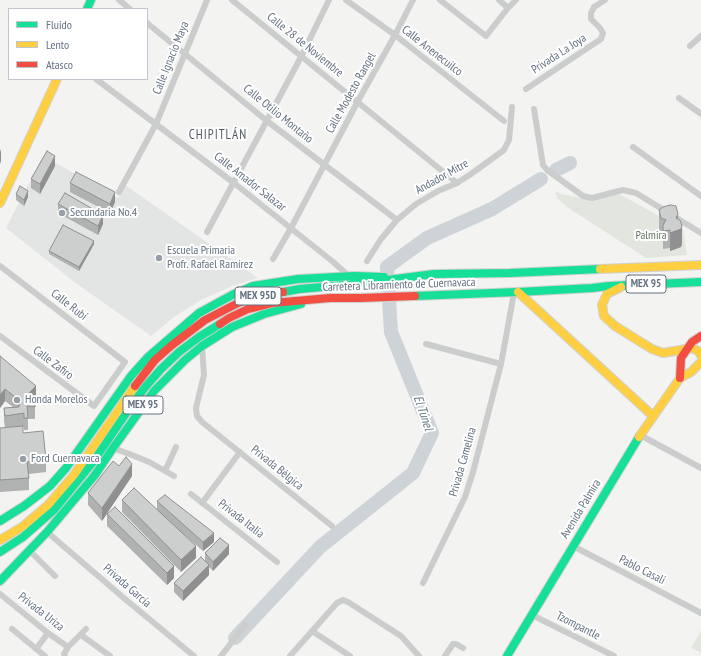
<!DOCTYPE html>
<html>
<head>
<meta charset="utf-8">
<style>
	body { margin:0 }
	#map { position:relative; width:701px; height:656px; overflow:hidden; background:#f3f3f1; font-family:"PT Sans Narrow",sans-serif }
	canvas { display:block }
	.legend { position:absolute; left:8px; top:8px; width:140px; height:72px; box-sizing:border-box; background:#fff; border:1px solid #c1c6cc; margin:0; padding:5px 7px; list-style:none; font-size:12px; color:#647180 }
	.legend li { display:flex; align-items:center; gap:8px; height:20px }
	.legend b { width:20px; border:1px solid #c1c6cc }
</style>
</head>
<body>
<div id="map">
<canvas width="701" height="656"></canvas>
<ul class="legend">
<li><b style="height:5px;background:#16e098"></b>Fluido</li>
<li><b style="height:5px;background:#ffcf43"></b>Lento</li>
<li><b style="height:5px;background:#f24e42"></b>Atasco</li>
</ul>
</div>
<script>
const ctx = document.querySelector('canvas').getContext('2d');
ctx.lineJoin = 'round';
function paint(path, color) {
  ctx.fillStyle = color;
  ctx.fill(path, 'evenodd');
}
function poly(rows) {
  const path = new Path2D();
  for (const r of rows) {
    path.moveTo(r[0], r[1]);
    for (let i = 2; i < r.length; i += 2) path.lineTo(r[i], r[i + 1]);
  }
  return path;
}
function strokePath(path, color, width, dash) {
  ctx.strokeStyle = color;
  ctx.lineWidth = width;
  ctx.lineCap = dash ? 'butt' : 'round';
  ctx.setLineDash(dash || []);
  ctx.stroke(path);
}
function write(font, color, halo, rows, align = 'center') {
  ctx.font = font + ' "PT Sans Narrow",sans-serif';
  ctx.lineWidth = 4;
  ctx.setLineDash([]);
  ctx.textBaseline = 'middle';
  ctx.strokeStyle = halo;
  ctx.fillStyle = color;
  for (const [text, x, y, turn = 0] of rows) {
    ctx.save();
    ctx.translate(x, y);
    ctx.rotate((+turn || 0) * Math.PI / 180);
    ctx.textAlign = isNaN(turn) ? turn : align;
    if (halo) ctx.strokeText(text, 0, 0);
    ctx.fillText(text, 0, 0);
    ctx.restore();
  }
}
const built = poly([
	[43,156,118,198,125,185,258,278,232,286,201,300,174,317,151,336,77,284,6,228]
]);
const green = poly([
	[555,191,561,194,592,200,619,194,683,229,687,255,646,258,567,207,557,198],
	[701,631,701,653,691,648]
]);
const river = poly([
	[556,170,570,163],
	[235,638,320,547,413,473,432,433,391,332,387,267,427,238,492,209,541,179]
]);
const street = poly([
	[119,0,130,9],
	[232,0,457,183],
	[346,0,395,35,504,121],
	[440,0,486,36,508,8,516,0],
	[499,0,508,8],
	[147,23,267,121,397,220],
	[690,46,701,36],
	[96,79,234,183,332,261,349,276],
	[526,89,601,39,603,33,600,28,591,19,591,13,594,7,605,0],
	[679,98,701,114],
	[534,109,543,165,547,170,583,196,592,198,623,190,636,193,701,233],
	[633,147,701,196],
	[119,192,156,124,207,0],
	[207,232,301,57,329,0],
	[273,259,291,228,358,101,395,35,413,0],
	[367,261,381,239,397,220,416,204,438,191,457,183,471,174,504,150,509,140,512,107],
	[0,266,125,362,94,406,0,336],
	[426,344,501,364],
	[202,346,204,375,196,408,197,416,202,422,332,526],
	[640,435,701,468],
	[113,448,132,455,149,462,174,476],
	[165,471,176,447],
	[191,494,277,562],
	[202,503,240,452],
	[47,532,125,599,194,656],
	[573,546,701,613],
	[29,550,55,576],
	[423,583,465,497,473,472,501,364,514,293],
	[0,594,48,633,68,647],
	[532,615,614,656],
	[12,629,45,656],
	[312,631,350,656],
	[81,635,110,656],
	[36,649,48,633],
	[65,656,64,654,68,647,86,629],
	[221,656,245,625],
	[290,656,337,603,343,600,348,602,401,636,419,656],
	[445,656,453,644,456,644,463,648]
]);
const fast = poly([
	[87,9,91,0],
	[283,292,300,289,356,284,434,274,510,273,600,269],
	[415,296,518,292,592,288,609,286,701,282],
	[0,521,24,506,50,486,66,468,131,376,148,357,199,313,234,294,253,286,298,279,354,276,384,277],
	[0,552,23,537,54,510,93,462,131,406,146,386,161,369,179,352,199,337,220,324],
	[0,581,47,532,95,475,113,448,154,391,185,360,202,346,232,327,264,314,301,304],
	[507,656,639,437]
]);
const slow = poly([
	[0,203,57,79],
	[600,269,701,265],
	[621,287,607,294,602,305,604,316,615,326,652,349,663,353,692,348,698,351,701,355],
	[518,292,653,416],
	[639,437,680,378,691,372,701,362],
	[0,540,22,527,48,505,74,475,135,386]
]);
const jam = poly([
	[220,324,229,318,248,309,272,303,330,298,360,298,415,296],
	[680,378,681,358,692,342,701,336],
	[135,386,155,360,172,345,205,320,238,303,258,296,283,292]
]);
const wall = poly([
	[55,166,40,194,31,188,31,179],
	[70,183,115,202,110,213,70,192],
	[16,194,28,197,24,206,16,200],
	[58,204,103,224,98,235,58,213],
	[659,210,678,219,682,244,681,247,670,251,670,248,663,249,663,237,661,236,659,228],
	[94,244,79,271,49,254,49,251],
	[0,356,36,398,35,399,35,419,28,419,28,430,24,430,24,426,11,427,23,433,46,460,46,472,29,474,29,490,0,492,0,428,5,428,4,420,4,408,13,407,5,401,0,408],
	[132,476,107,513,174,578,167,585,107,526,107,514,102,521,88,505,88,493],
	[122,500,157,509,157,501,214,542,203,551,173,525,196,558,181,572,122,512],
	[205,553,229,554,213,571,209,567,209,575,183,601,174,592,174,583,205,562]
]);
const shadedWall = poly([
	[1,149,1,161,0,164,0,152],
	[55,156,55,166,40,194,40,184],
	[28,191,28,197,24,206,24,200],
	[115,192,115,202,110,213,110,204],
	[678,214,678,230,682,226,682,244,681,247,670,251,670,233,676,218],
	[103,215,103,224,98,235,98,226],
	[94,241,94,244,79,271,79,267],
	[36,386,36,398,27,407,27,395],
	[5,389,5,401,0,408,0,395],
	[132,464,132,476,102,521,102,508],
	[214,533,214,542,203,551,203,542],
	[229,545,229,554,213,571,213,562],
	[196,546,196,558,181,572,181,560],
	[209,565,209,575,183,601,183,591],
	[174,566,174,578,167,585,167,573]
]);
const building = poly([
	[47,151,55,156,40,184,31,179,47,151],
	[76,172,115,192,110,204,70,183,76,172],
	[20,186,28,191,24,200,16,194,20,186],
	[65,193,103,215,98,226,58,204,65,193],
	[670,205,676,206,678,214,676,218,680,220,682,226,681,229,670,233,670,230,663,231,663,225,666,220,661,218,659,210,663,207,670,205],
	[63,225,94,241,79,267,49,251,63,225],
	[0,356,36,386,27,395,35,396,35,407,27,406,28,418,24,418,24,413,5,416,4,408,19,407,19,400,5,389,0,395,0,356],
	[23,426,23,433,43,431,46,460,27,462,29,478,0,480,0,428,23,426],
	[126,457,132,464,102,508,88,493,113,461,119,466,126,457],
	[134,488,196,546,181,560,122,500,134,488],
	[165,495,214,533,203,542,157,501,165,495],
	[115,507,174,566,167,573,107,514,115,507],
	[220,538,229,545,213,562,205,553,220,538],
	[201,557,209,565,183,591,174,583,201,557]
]);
const markers = [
	[62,213,4,"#969ea8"],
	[159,258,4,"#969ea8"],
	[17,400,4,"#969ea8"],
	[23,459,4,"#969ea8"]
];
const shields = [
	[646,284,40],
	[258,296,46],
	[143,405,40]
];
const shieldNames = [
	["MEX 95",646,284],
	["MEX 95D",258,296],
	["MEX 95",143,405]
];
const streetNames = [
	["Calle 28 de Noviembre",305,45,39],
	["Calle Anenecuilco",432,51,38],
	["Privada La Joya",559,54,-33],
	["Calle Ignacio Maya",171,58,-68],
	["Calle Modesto Rangel",351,93,-61],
	["Calle Otilio Montaño",278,114,39],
	["Andador Mitre",442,177,-29],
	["Calle Amador Salazar",250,182,38],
	["Carretera Libramiento de Cuernavaca",399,285,-2],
	["Calle Rubí",69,305,38],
	["Calle Zafiro",53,363,37],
	["Privada Camelina",463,462,-74],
	["Privada Bélgica",277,468,39],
	["Avenida Palmira",581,509,-59],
	["Privada Italia",241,519,38],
	["Pablo Casali",642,570,27],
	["Privada García",127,586,41],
	["Privada Uriza",41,612,38],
	["Tzompantle",578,626,27]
];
const poiNames = [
	["Secundaria No.4",70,213],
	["Escuela Primaria",167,251],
	["Profr. Rafael Ramírez",167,265],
	["Honda Morelos",25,400],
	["Ford Cuernavaca",31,459]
];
const parkNames = [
	["Palmira",651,236]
];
const neighbourhoodNames = [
	["CHIPITLÁN",218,135]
];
const waterNames = [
	["El Túnel",423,413,71]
];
paint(built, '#e3e4e4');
paint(green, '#e2e6df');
strokePath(river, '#cdd3d6', 14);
strokePath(fast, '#d0d1d0', 10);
strokePath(slow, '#d0d1d0', 10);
strokePath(jam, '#d0d1d0', 10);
strokePath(street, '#cbcccc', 6);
strokePath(fast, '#16e098', 8);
strokePath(slow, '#ffcf43', 8);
strokePath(jam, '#f24e42', 8);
paint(wall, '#b0b1b1');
paint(shadedWall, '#909090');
paint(building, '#cdcece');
strokePath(building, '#909090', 1);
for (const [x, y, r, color] of markers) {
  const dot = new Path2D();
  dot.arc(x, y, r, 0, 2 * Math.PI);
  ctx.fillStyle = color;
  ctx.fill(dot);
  strokePath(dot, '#fff', 1.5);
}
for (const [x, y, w] of shields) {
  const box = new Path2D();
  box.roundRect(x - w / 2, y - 9, w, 18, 3);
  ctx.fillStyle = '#fff';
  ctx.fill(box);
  strokePath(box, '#647180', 1);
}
write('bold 11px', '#647180', null, shieldNames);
write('12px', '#647180', '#fff', streetNames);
write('12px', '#647180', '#fff', poiNames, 'left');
write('12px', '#657763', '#fff', parkNames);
ctx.letterSpacing = '1px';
write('13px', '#525b65', '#fff', neighbourhoodNames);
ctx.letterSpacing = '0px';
write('italic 13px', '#647984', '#fff', waterNames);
</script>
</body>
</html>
